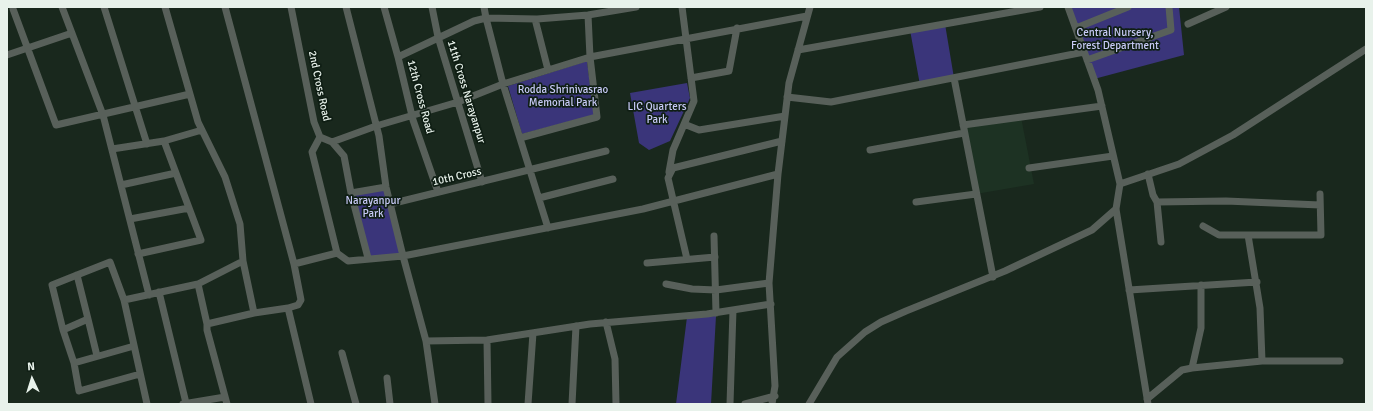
<!DOCTYPE html>
<html>
<head>
<meta charset="utf-8">
<style>
	body { margin:0 }
	#map { position:relative; width:1373px; height:411px; overflow:hidden; background:#19281d; font-family:Signika,sans-serif }
	canvas { display:block }
	.frame { position:absolute; inset:0; border:8px solid #e8f2eb; pointer-events:none }
	.north { position:absolute; left:12px; top:359px; width:40px; height:40px; -webkit-text-stroke:3px #0f1e14; paint-order:stroke; rotate:356deg; font-size:11px; font-weight:700; line-height:16px; text-align:center; color:#e8f2eb }
	.north::after { content:''; display:block; margin:auto; width:14px; height:18px; background:#e8f2eb; clip-path:polygon(50% 0,100% 100%,50% 72%,0 100%) }
</style>
</head>
<body>
<div id="map">
<canvas width="1373" height="411"></canvas>
<div class="frame"></div>
<div class="north">N</div>
</div>
<script>
const ctx = document.querySelector('canvas').getContext('2d');
ctx.lineJoin = 'round';
function paint(path, color) {
  ctx.fillStyle = color;
  ctx.fill(path, 'evenodd');
}
function poly(rows) {
  const path = new Path2D();
  for (const r of rows) {
    path.moveTo(r[0], r[1]);
    for (let i = 2; i < r.length; i += 2) path.lineTo(r[i], r[i + 1]);
  }
  return path;
}
function strokePath(path, color, width, dash) {
  ctx.strokeStyle = color;
  ctx.lineWidth = width;
  ctx.lineCap = dash ? 'butt' : 'round';
  ctx.setLineDash(dash || []);
  ctx.stroke(path);
}
function write(font, color, halo, rows, align = 'center') {
  ctx.font = font + ' Signika,sans-serif';
  ctx.lineWidth = 3.5;
  ctx.setLineDash([]);
  ctx.textBaseline = 'middle';
  ctx.strokeStyle = halo;
  ctx.fillStyle = color;
  for (const [text, x, y, turn = 0] of rows) {
    ctx.save();
    ctx.translate(x, y);
    ctx.rotate((+turn || 0) * Math.PI / 180);
    ctx.textAlign = isNaN(turn) ? turn : align;
    if (halo) ctx.strokeText(text, 0, 0);
    ctx.fillText(text, 0, 0);
    ctx.restore();
  }
}
const built = poly([
	[1021,117,1034,184,976,194,963,125]
]);
const green = poly([
	[1068,7,1179,7,1184,55,1094,79],
	[945,24,954,78,920,85,910,30],
	[587,61,594,115,522,134,508,86],
	[687,83,690,98,670,141,649,150,639,143,630,93],
	[386,187,403,256,368,258,351,193],
	[716,316,711,404,676,404,687,317]
]);
const minor = poly([
	[62,7,103,115,149,295],
	[104,7,147,144],
	[165,7,198,122,225,177,240,224,243,261,254,313,207,324],
	[225,7,294,264,301,300,298,305,288,308,311,404],
	[291,7,314,122,320,137,332,142,344,156,351,193,386,187],
	[346,7,379,136,386,187,403,256,426,341,435,404],
	[384,7,398,57,413,120,438,192],
	[432,7,438,37,482,182],
	[484,7,486,18,537,19,588,15,636,7],
	[1068,7,1098,90,1120,184,1116,209,1148,404],
	[13,9,56,125,190,94],
	[535,19,548,70],
	[1188,24,1226,7],
	[1076,28,1128,7],
	[798,50,1040,7],
	[7,55,72,33],
	[398,57,474,21,486,18,503,84,590,57,807,16],
	[1087,60,1171,30,1169,7],
	[691,78,729,71,737,28],
	[954,78,993,277],
	[787,97,831,102,1084,52],
	[684,124,699,130,785,116],
	[963,125,1102,106],
	[320,137,312,152,337,253],
	[520,138,597,117,590,57,588,15],
	[332,142,376,126,458,102,503,84,548,228],
	[112,149,164,141],
	[870,150,964,133],
	[1029,168,1113,156],
	[669,172,673,150,694,101,682,7],
	[778,174,789,83,810,7],
	[1148,174,1153,195,1157,202,1161,242],
	[1120,184,1179,164,1233,135,1366,49],
	[121,185,176,173],
	[351,193,368,258],
	[539,198,613,179],
	[916,202,976,194],
	[1157,202,1226,201,1320,205],
	[390,204,606,151],
	[130,219,189,208],
	[1203,226,1219,235,1321,235,1320,194],
	[1248,235,1260,308,1262,361],
	[714,236,716,313],
	[138,254,201,240,164,141,202,130],
	[687,259,668,178,673,168,782,141],
	[647,263,715,257],
	[294,264,337,253,348,261,403,256,643,209,778,174,769,283,775,386,772,404],
	[77,275,88,319,63,330,52,285,77,275,110,262,124,300,147,404],
	[198,284,207,324,207,330,227,404],
	[666,284,692,289,716,290,769,283],
	[1129,290,1257,282],
	[159,292,186,403],
	[124,300,198,284,243,261],
	[254,313,288,308],
	[88,319,97,356],
	[606,322,615,359,616,404],
	[63,330,74,363,134,346],
	[487,340,488,404],
	[426,341,487,340,590,324,707,314,771,304],
	[342,353,356,404],
	[74,363,79,391,140,374],
	[1192,368,1201,328,1201,285],
	[387,378,390,404],
	[1147,399,1182,370,1192,368,1262,361,1340,361],
	[183,404,225,397],
	[528,404,533,333],
	[572,404,576,326],
	[730,404,733,310],
	[745,404,775,396],
	[809,404,837,357,865,332,881,322,906,311,1005,271,1092,230,1116,209]
]);
const parkNames = [
	["Central Nursery,",1115,33],
	["Forest Department",1115,46],
	["Rodda Shrinivasrao",563,90],
	["Memorial Park",563,103],
	["LIC Quarters",657,107],
	["Park",657,120],
	["Narayanpur",373,201],
	["Park",373,214]
];
const streetNames = [
	["2nd Cross Road",319,86,78],
	["11th Cross Narayanpur",466,92,73],
	["12th Cross Road",420,97,75],
	["10th Cross",457,177,-13]
];
paint(built, '#1d3223');
paint(green, '#3a357a');
strokePath(minor, '#58605a', 7);
write('11px', '#c8caf6', '#0f1e14', parkNames);
write('11px', '#e8f2eb', '#0f1e14', streetNames);
</script>
</body>
</html>
